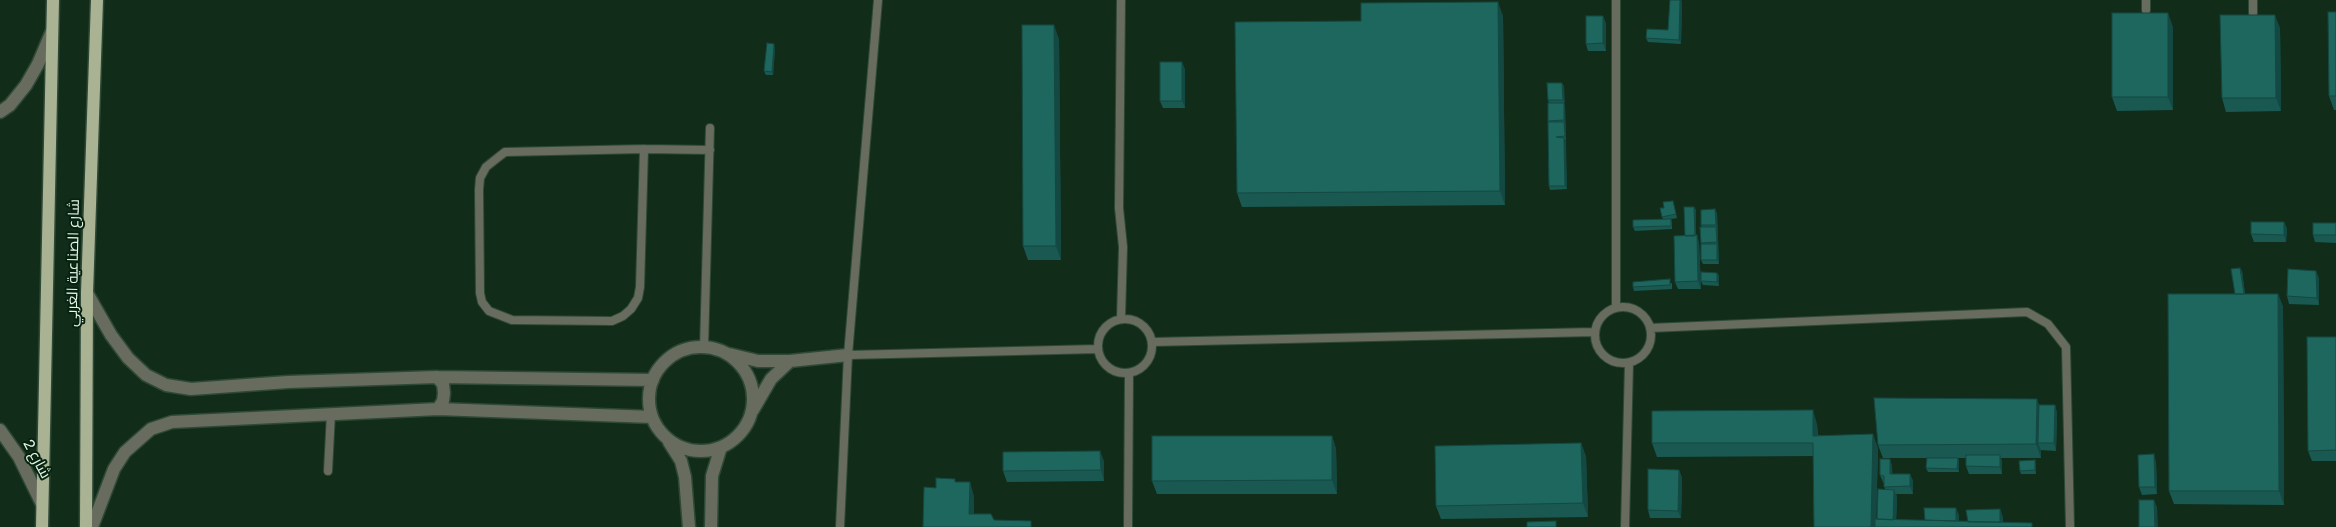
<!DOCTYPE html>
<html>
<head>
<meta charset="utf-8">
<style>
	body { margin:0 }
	canvas { display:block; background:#112d1a }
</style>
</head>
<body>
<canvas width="2336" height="527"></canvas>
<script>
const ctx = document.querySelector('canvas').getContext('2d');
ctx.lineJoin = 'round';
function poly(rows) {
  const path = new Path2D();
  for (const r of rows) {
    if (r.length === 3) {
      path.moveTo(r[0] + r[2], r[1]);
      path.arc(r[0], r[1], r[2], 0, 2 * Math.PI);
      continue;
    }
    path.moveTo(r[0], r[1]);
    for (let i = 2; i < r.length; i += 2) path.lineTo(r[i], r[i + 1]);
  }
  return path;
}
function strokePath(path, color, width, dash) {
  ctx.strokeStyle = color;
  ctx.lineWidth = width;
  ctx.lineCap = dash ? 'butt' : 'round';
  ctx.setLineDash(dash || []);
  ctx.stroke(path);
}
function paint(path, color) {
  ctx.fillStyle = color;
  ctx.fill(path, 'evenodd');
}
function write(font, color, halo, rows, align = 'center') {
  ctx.font = font + ' "Golos Text",Cairo,sans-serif';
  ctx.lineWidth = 4;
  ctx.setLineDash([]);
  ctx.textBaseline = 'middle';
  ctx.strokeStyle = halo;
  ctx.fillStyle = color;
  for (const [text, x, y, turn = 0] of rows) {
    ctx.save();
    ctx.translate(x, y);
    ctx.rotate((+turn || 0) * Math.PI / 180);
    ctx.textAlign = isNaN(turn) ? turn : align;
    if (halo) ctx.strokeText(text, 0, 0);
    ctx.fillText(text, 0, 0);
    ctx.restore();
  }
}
const service = poly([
	[1121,0,1119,208,1123,247,1121,318],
	[1616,0,1616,307],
	[2253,0,2253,13],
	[2146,10,2146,0],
	[644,149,640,287,638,298,631,309,623,316,612,321,512,320,489,311,482,302,480,293,479,190,480,178,486,167,496,159,505,152,644,149,710,150],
	[1623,335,28],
	[1125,346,27],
	[1650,328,2027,312,2048,324,2066,347,2070,527],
	[1152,342,1594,332],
	[704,348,710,128],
	[848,355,1098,349],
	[328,471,331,413],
	[840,527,848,355,878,0],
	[1128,527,1129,373],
	[1625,527,1629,363]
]);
const minor = poly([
	[0,112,10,105,26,85,38,64,52,31],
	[87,293,111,335,128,358,146,375,166,385,191,389,288,382,437,377,653,380],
	[701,399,52],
	[729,354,758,361,790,361,848,355],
	[437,377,443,384,444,393,443,401,438,409],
	[753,410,771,379,790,361],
	[0,430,19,457,42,504],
	[669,442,681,461,685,477,689,527],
	[92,527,114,469,125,452,151,429,172,422,438,409,652,417],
	[711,527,712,476,721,447]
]);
const primary = poly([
	[42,527,53,0],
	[86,527,87,293,97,0]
]);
const wall = poly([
	[1682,1,1681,44,1648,42,1646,38,1668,30],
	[2336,12,2336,110,2334,110,2329,96],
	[1503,16,1505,205,1242,207,1237,193,1361,21],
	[1603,16,1606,24,1606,51,1588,51,1586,44],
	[2173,27,2173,110,2117,111,2112,97],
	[2280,28,2281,111,2226,112,2222,98],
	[1059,39,1061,260,1028,260,1023,246],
	[775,48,773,75,766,75,764,71],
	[1185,69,1185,108,1163,108,1160,101],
	[1564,86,1564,104,1565,106,1566,140,1565,140,1567,189,1550,190,1549,186,1548,121,1549,103,1548,100],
	[1673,201,1677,218,1671,219,1672,223,1672,229,1635,231,1633,227,1663,219,1662,217,1664,208],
	[1694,207,1696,210,1696,235,1699,243,1701,289,1678,289,1675,282],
	[1717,213,1719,264,1703,264,1701,260,1701,243,1702,227,1701,225],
	[2284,222,2287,229,2286,242,2254,242,2251,234],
	[2336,223,2336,243,2315,242,2313,235],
	[2242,271,2245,294,2278,294,2283,307,2284,505,2174,504,2169,491],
	[1717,273,1719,276,1719,286,1703,285,1701,281],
	[2319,278,2319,305,2289,304,2287,296],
	[1672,283,1672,289,1634,291,1633,287],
	[2336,337,2336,461,2312,461,2308,451],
	[2039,405,2055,405,2057,413,2056,451,2041,450,2041,458,2001,458,2002,463,2002,474,1969,474,1966,466,1966,458,1933,458,1958,458,1959,462,1959,472,1928,472,1926,468,1927,458,1883,458,1878,445],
	[1817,424,1818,435,1878,448,1876,519,1877,519,1885,489,1884,483,1883,482,1880,475,1890,459,1892,467,1892,474,1910,474,1913,481,1913,494,1896,494,1897,497,1896,520,1925,520,1959,515,1959,521,1968,522,2003,517,2003,522,1814,527,1813,456,1657,457,1652,443],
	[1332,436,1336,449,1337,494,1157,494,1152,481],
	[1581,443,1586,457,1588,517,1441,519,1436,506],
	[1104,461,1104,481,1007,482,1003,471],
	[2156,462,2157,494,2142,495,2139,487],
	[2036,464,2036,474,2021,474,2020,471],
	[1679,470,1682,478,1681,518,1650,518,1648,510]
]);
const shadedWall = poly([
	[1680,0,1681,0,1682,1,1681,44,1679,40],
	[1498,2,1503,16,1505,205,1500,191],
	[2168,13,2173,27,2173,110,2168,97],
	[2275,15,2280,28,2281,111,2276,98],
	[1603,16,1606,24,1606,51,1603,43],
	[1054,25,1059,39,1061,260,1056,246],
	[774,44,775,48,773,75,772,72],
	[1182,62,1185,69,1185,108,1182,101],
	[1562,83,1564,86,1565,104,1563,100],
	[1564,103,1565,106,1565,124,1564,120],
	[1564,122,1565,125,1566,140,1565,136],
	[1564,138,1566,141,1567,189,1565,186],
	[1694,207,1696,210,1696,240,1695,236],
	[1715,209,1717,213,1717,228,1716,225],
	[2284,222,2287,229,2286,242,2284,235],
	[1716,227,1718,231,1718,246,1717,242],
	[1697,235,1699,243,1701,289,1698,281],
	[1717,244,1718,248,1719,264,1717,260],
	[2240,268,2242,271,2246,301,2245,297],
	[2316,271,2319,278,2319,305,2317,298],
	[1717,273,1719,276,1719,286,1717,282],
	[2278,294,2283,307,2284,505,2279,491],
	[2037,399,2042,412,2038,443,2041,450,2041,458,2036,444],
	[2055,405,2057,413,2056,451,2054,443],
	[1813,410,1817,424,1818,449,1813,436],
	[1873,434,1878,448,1876,527,1871,527],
	[1332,436,1336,449,1337,494,1332,480],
	[1581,443,1586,457,1588,517,1583,503],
	[1100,451,1104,461,1104,481,1101,470],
	[2154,454,2156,462,2157,494,2155,487],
	[2000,455,2002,463,2002,474,2000,467],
	[1958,458,1959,462,1959,472,1957,469],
	[1890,459,1892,467,1893,482,1890,474],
	[2035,460,2036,464,2036,474,2035,470],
	[1679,470,1682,478,1681,518,1678,511],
	[1910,474,1913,481,1913,494,1910,486],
	[970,482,974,496,974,527,969,514],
	[1894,490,1897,497,1896,527,1893,522],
	[2154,500,2157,507,2158,527,2155,527],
	[1956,508,1959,515,1959,527,1957,527],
	[2000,509,2003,517,2003,527,2000,527]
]);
const building = poly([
	[1670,0,1680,0,1679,40,1646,38,1647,29,1668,30,1670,0],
	[1498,2,1500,191,1237,193,1235,22,1361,21,1361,3,1498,2],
	[2328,12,2336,12,2336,96,2329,96,2328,12],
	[2112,13,2168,13,2168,97,2112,97,2112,13],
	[2220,15,2275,15,2276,98,2222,98,2220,15],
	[1586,16,1603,16,1603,43,1586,44,1586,16],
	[1022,25,1054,25,1056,246,1023,246,1022,25],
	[767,43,774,44,772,72,764,71,767,43],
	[1160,62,1182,62,1182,101,1160,101,1160,62],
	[1547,83,1562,83,1563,100,1548,100,1547,83],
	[1548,103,1564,103,1564,120,1548,121,1548,103],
	[1548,122,1564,122,1565,136,1556,137,1564,138,1565,186,1549,186,1548,122],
	[1673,201,1676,214,1662,217,1660,208,1664,208,1663,202,1673,201],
	[1684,207,1694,207,1695,236,1685,236,1684,207],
	[1715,209,1716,225,1701,225,1701,210,1715,209],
	[1671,219,1671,226,1633,227,1633,220,1671,219],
	[2251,222,2284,222,2284,235,2251,234,2251,222],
	[2313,223,2336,223,2336,235,2313,235,2313,223],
	[1700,227,1716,227,1717,242,1701,243,1700,227],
	[1697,235,1698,281,1675,282,1674,236,1697,235],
	[1701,244,1717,244,1717,260,1701,260,1701,244],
	[2240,268,2244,294,2235,294,2231,269,2240,268],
	[2288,269,2316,271,2317,298,2287,296,2288,269],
	[1701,272,1717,273,1717,282,1701,281,1701,272],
	[1670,279,1670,285,1633,287,1633,282,1670,279],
	[2168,294,2278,294,2279,491,2169,491,2168,294],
	[2307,337,2336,337,2336,450,2308,451,2307,337],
	[1874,398,2037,399,2036,444,1878,445,1874,398],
	[2039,405,2055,405,2054,443,2038,443,2039,405],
	[1813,410,1813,436,1873,434,1871,527,1814,527,1813,443,1652,443,1652,411,1813,410],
	[1152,436,1332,436,1332,480,1152,481,1152,436],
	[1581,443,1583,503,1436,506,1435,446,1581,443],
	[1100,451,1101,470,1003,471,1003,452,1100,451],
	[2154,454,2155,487,2139,487,2138,455,2154,454],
	[1966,455,2000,455,2000,467,1966,466,1966,455],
	[1927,458,1958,458,1957,469,1926,468,1927,458],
	[1880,459,1890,459,1890,474,1910,474,1910,486,1884,487,1884,476,1880,475,1880,459],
	[2035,460,2035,470,2020,471,2019,461,2035,460],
	[1648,469,1679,470,1678,511,1648,510,1648,469],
	[936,478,955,479,955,482,970,482,969,514,991,514,994,520,1031,521,1031,527,923,527,924,487,936,488,936,478],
	[1878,489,1894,490,1893,520,1877,519,1878,489],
	[2139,500,2154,500,2155,527,2139,527,2139,500],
	[1924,508,1956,508,1956,521,1925,520,1924,508],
	[2000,509,2000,522,1968,522,1966,510,2000,509],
	[1875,519,2032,523,2032,527,1875,527,1875,519],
	[1556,521,1556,527,1527,527,1527,522,1556,521]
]);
const streetNames = [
	["شارع الصناعية الغربي",73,263,-89],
	["شارع 2",37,459,62]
];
strokePath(service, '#2f4937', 10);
strokePath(minor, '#2f4937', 15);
strokePath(primary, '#2f4937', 15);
strokePath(service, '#686c5e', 8);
strokePath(minor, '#686c5e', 12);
strokePath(primary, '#aab294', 12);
paint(wall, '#195951');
paint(shadedWall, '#144842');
paint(building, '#1d675e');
strokePath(building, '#144842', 1);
write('15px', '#e7f7ea', '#072310', streetNames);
</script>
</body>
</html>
